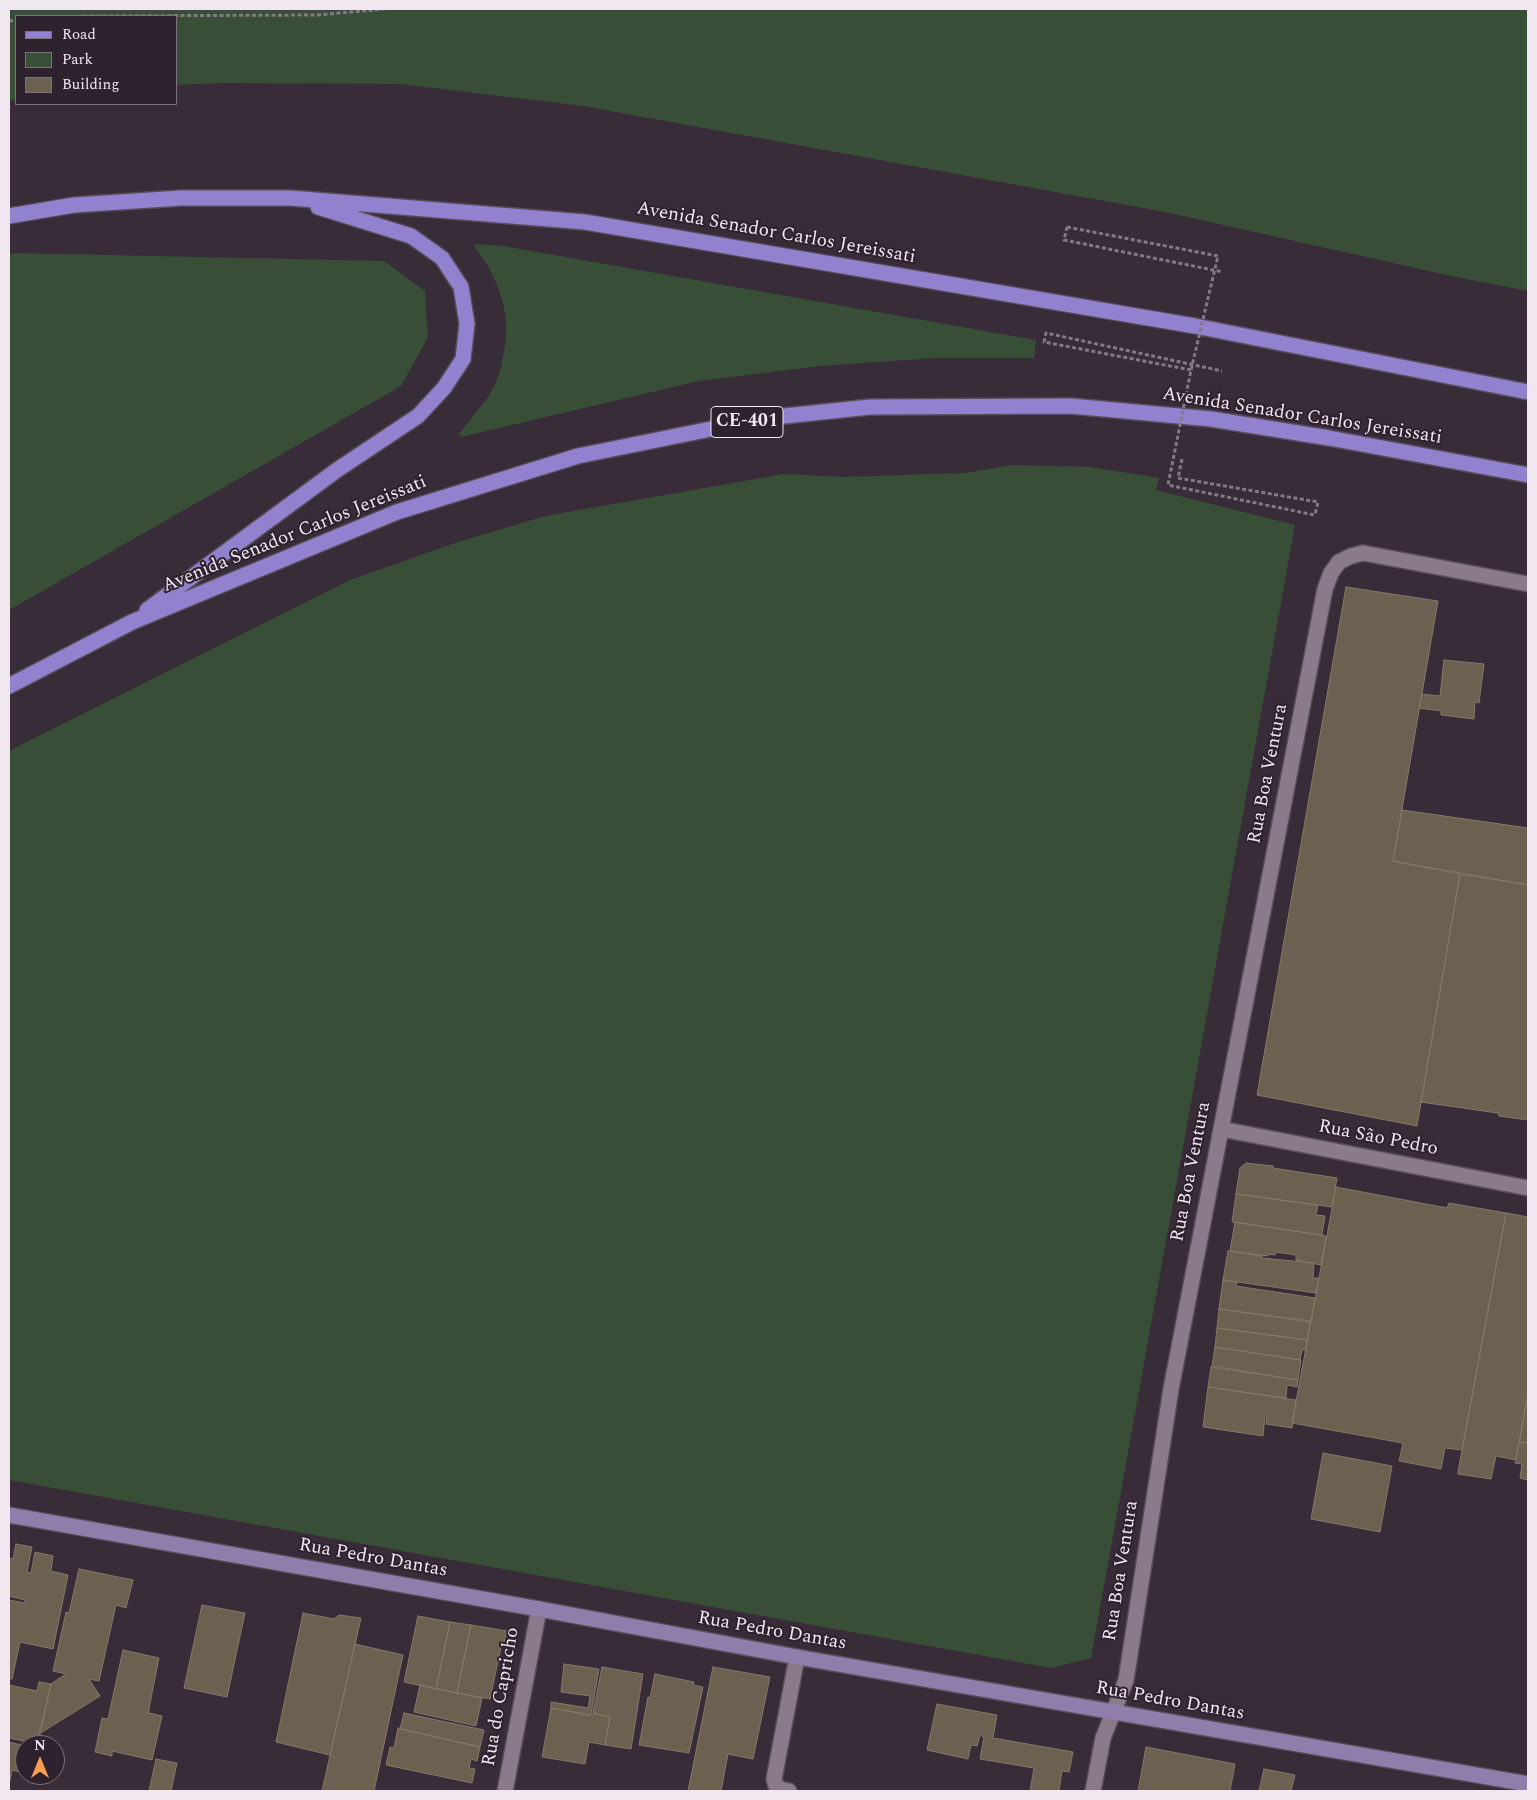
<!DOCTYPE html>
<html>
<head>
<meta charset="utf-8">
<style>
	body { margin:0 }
	#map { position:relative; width:1537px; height:1800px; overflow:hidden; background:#392c39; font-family:Spectral,serif }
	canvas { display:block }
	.frame { position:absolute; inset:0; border:10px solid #f0e7f0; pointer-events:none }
	.legend { position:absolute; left:15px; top:15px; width:162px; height:90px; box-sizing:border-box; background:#2f222f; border:1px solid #7c717c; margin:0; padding:6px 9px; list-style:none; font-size:15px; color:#f0e7f0 }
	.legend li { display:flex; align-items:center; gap:10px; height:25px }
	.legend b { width:25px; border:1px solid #7c717c }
	.north { position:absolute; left:15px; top:1735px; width:50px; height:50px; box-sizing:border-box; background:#2f222f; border:1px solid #7c717c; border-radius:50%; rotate:0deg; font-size:14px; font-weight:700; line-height:20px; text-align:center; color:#f0e7f0 }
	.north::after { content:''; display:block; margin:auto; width:18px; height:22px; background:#fc9d53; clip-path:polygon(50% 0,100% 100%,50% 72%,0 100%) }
</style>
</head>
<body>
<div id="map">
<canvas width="1537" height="1800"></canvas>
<div class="frame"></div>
<ul class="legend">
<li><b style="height:6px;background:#9281cf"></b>Road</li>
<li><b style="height:14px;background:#384e37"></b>Park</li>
<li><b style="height:14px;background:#6c6050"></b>Building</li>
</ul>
<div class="north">N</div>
</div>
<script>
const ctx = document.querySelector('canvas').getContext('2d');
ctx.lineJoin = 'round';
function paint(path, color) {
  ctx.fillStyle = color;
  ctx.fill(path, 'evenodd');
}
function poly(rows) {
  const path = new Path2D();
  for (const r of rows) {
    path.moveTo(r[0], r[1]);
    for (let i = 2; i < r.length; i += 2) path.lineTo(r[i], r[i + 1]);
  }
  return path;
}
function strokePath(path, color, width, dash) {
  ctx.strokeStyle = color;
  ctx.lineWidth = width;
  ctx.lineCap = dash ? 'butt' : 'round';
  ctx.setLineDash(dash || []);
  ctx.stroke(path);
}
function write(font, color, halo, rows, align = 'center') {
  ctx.font = font + ' Spectral,serif';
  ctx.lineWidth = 4;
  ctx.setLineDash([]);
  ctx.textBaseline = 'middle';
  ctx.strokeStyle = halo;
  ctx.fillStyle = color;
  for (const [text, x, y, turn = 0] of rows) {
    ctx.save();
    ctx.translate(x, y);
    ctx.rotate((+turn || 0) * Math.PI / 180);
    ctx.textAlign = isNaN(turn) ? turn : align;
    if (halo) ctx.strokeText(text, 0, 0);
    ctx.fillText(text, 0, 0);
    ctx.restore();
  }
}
const green = poly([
	[9,9,1528,9,1528,291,1451,276,1165,212,583,106,400,84,218,83,176,85,176,16,16,16,16,100,9,101],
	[477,244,503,246,1036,340,1034,358,935,358,820,366,699,381,461,437,459,434,489,396,495,384,501,368,506,339,506,319,503,303,497,285,488,266,474,246],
	[17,253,384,261,425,291,428,337,401,386,9,610,9,255],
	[1012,465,1090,467,1159,478,1156,490,1295,525,1091,1658,1051,1668,9,1480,9,751,350,580,455,543,545,516,784,474,842,477,965,473]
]);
const building = poly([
	[1346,587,1438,601,1393,861,1460,874,1417,1126,1257,1095,1346,587],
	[1444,660,1484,664,1479,703,1475,702,1474,719,1441,715,1441,711,1419,708,1422,694,1440,696,1444,660],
	[1402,810,1528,828,1528,885,1393,861,1402,810],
	[1460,874,1528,885,1528,1120,1499,1116,1498,1113,1421,1102,1460,874],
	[1246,1163,1273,1166,1273,1168,1337,1178,1332,1207,1236,1194,1240,1168,1246,1163],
	[1336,1187,1447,1208,1449,1203,1506,1213,1462,1450,1445,1448,1441,1469,1399,1461,1403,1443,1292,1423,1336,1187],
	[1236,1194,1318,1205,1316,1215,1325,1216,1322,1235,1232,1222,1236,1194],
	[1506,1213,1528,1217,1528,1394,1516,1460,1496,1456,1491,1479,1458,1474,1458,1472,1506,1213],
	[1235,1222,1326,1236,1321,1265,1296,1260,1296,1255,1276,1252,1275,1255,1268,1254,1268,1256,1230,1251,1235,1222],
	[1228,1251,1262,1256,1262,1258,1314,1263,1313,1278,1319,1278,1316,1293,1223,1280,1228,1251],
	[1223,1280,1237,1282,1236,1286,1315,1298,1311,1322,1219,1309,1223,1280],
	[1219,1309,1310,1321,1307,1340,1217,1328,1219,1309],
	[1217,1328,1307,1340,1306,1350,1302,1350,1300,1360,1215,1347,1217,1328],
	[1215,1347,1301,1360,1298,1380,1212,1366,1215,1347],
	[1211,1367,1298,1380,1297,1387,1287,1385,1286,1398,1208,1387,1211,1367],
	[1208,1387,1296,1400,1292,1428,1266,1424,1267,1416,1265,1416,1263,1436,1203,1427,1208,1387],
	[1528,1394,1528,1443,1519,1442,1528,1394],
	[1519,1442,1528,1443,1528,1480,1520,1478,1522,1464,1515,1463,1519,1442],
	[1323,1453,1392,1466,1380,1532,1311,1519,1323,1453],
	[16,1544,32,1547,27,1572,31,1573,35,1552,53,1556,51,1571,68,1575,53,1649,20,1642,12,1679,9,1679,9,1600,25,1603,25,1600,9,1596,9,1558,13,1559,16,1544],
	[79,1569,133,1580,126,1608,116,1605,99,1681,89,1679,100,1696,39,1734,51,1684,66,1674,53,1671,66,1612,69,1613,79,1569],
	[202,1605,245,1613,227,1697,184,1688,202,1605],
	[303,1613,334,1619,339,1615,361,1618,330,1755,276,1742,303,1613],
	[418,1616,450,1622,436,1689,404,1682,418,1616],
	[450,1622,471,1625,457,1693,436,1689,450,1622],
	[471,1625,507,1631,504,1642,502,1642,490,1699,457,1693,471,1625],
	[355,1644,403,1655,374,1791,322,1791,355,1644],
	[123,1650,159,1658,149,1708,149,1713,162,1716,152,1760,112,1751,112,1756,95,1752,102,1718,108,1719,123,1650],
	[564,1664,599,1669,591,1715,551,1708,551,1702,588,1708,590,1696,561,1692,564,1664],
	[602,1667,643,1674,631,1749,605,1745,610,1717,593,1713,602,1667],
	[713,1667,770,1677,753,1759,728,1754,721,1791,688,1791,713,1667],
	[655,1674,694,1682,693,1685,703,1687,689,1753,639,1745,648,1697,650,1698,655,1674],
	[39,1682,51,1684,38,1744,9,1738,9,1685,37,1691,39,1682],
	[420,1685,482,1698,476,1726,414,1712,420,1685],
	[937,1704,997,1715,993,1738,1073,1752,1069,1772,1062,1771,1059,1791,1030,1791,1034,1768,980,1759,984,1737,980,1735,977,1746,971,1745,968,1759,927,1750,937,1704],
	[551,1708,593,1716,593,1713,610,1717,605,1745,589,1742,585,1764,542,1757,551,1708],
	[404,1713,484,1730,480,1747,400,1729,404,1713],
	[398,1728,480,1747,477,1761,471,1759,469,1768,475,1769,472,1783,386,1765,390,1747,394,1748,398,1728],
	[9,1742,25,1746,25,1773,12,1770,10,1781,9,1781,9,1742],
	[1146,1747,1235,1764,1230,1791,1138,1791,1146,1747],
	[156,1759,177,1763,171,1791,149,1791,156,1759],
	[1264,1769,1295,1775,1291,1791,1259,1791,1264,1769]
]);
const path = poly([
	[83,16,318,15,385,9],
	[9,21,16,20],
	[1067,227,1064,240,1223,272],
	[1191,370,1044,342,1046,333,1222,371],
	[1182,459,1178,478,1318,502,1315,515]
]);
const lane = poly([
	[789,1791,783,1790,776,1786,774,1779,797,1657]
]);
const street = poly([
	[1221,1129,1528,1188],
	[505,1791,539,1609],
	[1093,1791,1103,1738,1126,1680,1171,1389,1325,589,1331,573,1339,562,1351,556,1363,553,1528,584]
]);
const secondary = poly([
	[9,1515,539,1609,797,1657,1528,1784]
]);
const primary = poly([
	[9,216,74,205,181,198,290,198,585,222,1195,326,1528,392],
	[147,610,337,470,418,416,444,388,463,359,467,324,461,287,442,258,411,236,318,207],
	[9,686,132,622,397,512,578,456,765,418,870,407,1071,406,1211,419,1329,438,1528,475]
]);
const pathBridge = poly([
	[1067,227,1218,256,1191,370,1168,485,1315,515]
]);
const shields = [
	[747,422,72]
];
const shieldNames = [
	["CE-401",747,422]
];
const streetNames = [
	["Avenida Senador Carlos Jereissati",776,234,10],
	["Avenida Senador Carlos Jereissati",1302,417,9],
	["Avenida Senador Carlos Jereissati",295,535,-22],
	["Rua Boa Ventura",1269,774,-79],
	["Rua São Pedro",1378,1139,11],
	["Rua Boa Ventura",1192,1172,-79],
	["Rua Pedro Dantas",373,1559,10],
	["Rua Boa Ventura",1122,1571,-81],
	["Rua Pedro Dantas",772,1632,10],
	["Rua do Capricho",502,1697,-80],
	["Rua Pedro Dantas",1170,1702,10]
];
paint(green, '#384e37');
paint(building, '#6c6050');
strokePath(building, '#857968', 1);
strokePath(lane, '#564b56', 18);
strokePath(street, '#564b56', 18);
strokePath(secondary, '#564b56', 18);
strokePath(primary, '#564b56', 18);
strokePath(path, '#847984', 3, [4, 2.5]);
strokePath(lane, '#8a7b8a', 15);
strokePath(street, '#8a7b8a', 15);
strokePath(secondary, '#8e7eac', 15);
strokePath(primary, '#9281cf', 15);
strokePath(pathBridge, '#847984', 3, [4, 2.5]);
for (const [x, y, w] of shields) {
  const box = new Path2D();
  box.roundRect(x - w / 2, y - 15.5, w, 31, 4);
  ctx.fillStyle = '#2f222f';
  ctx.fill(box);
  strokePath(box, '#f0e7f0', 1);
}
write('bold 18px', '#f0e7f0', null, shieldNames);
write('19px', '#f0e7f0', '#2f222f', streetNames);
</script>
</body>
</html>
